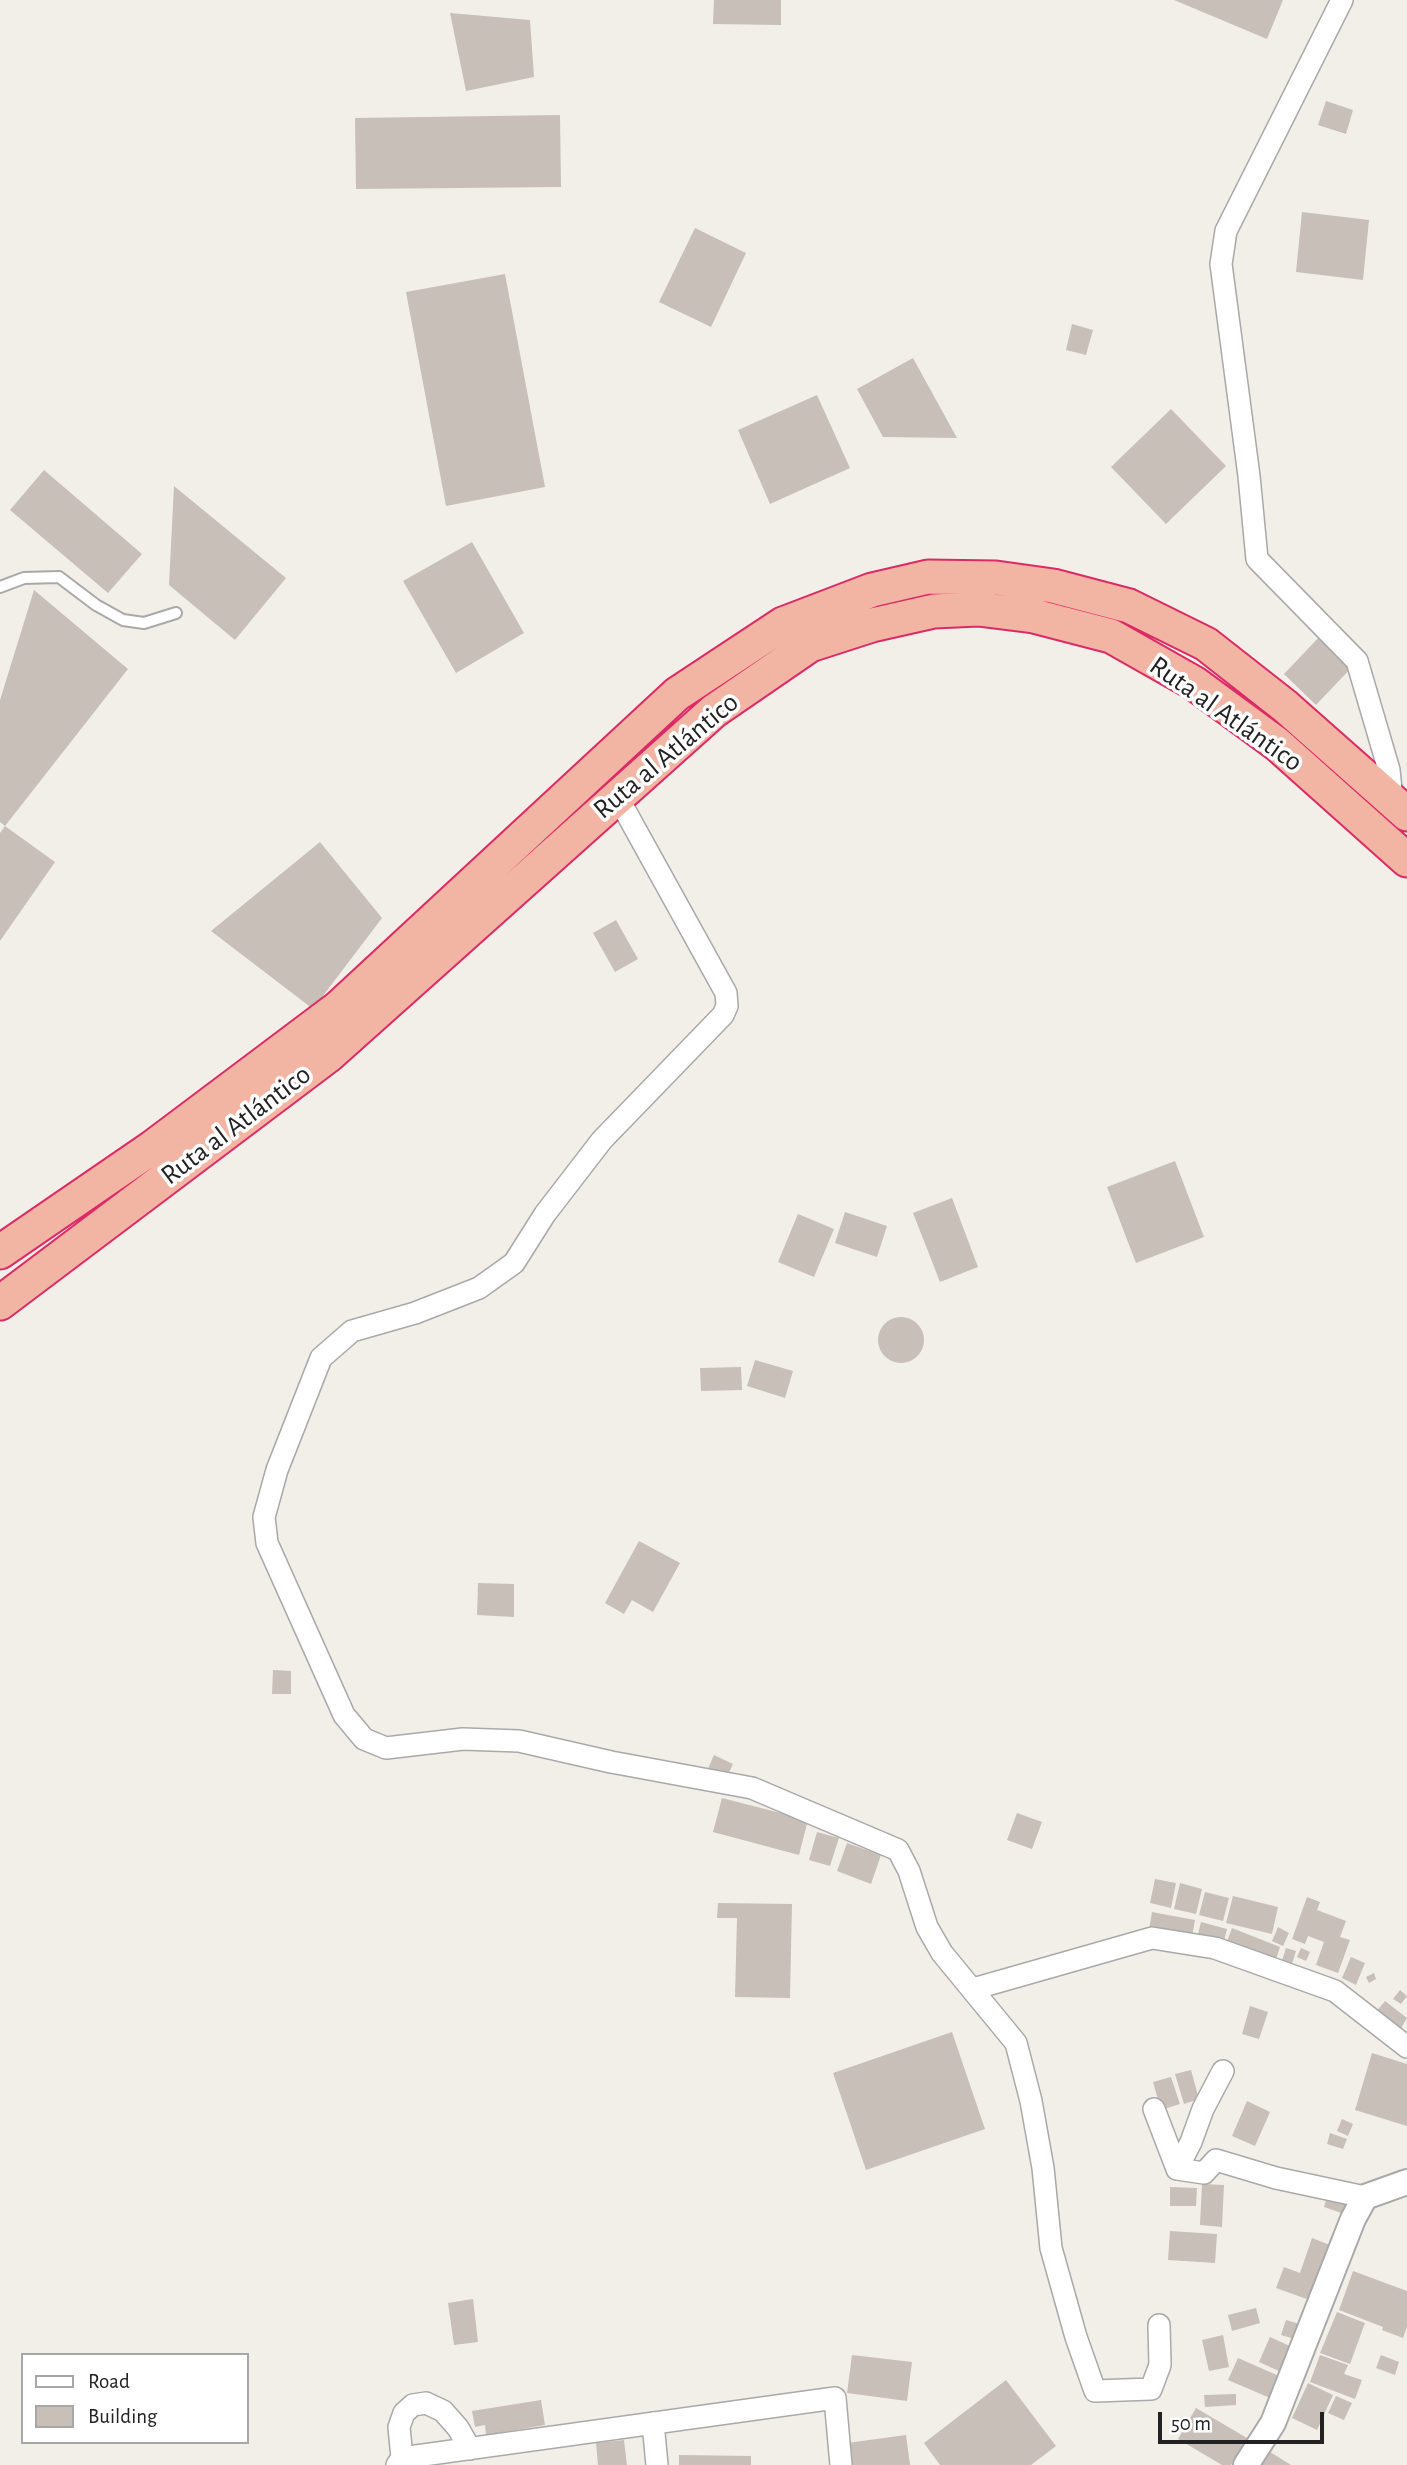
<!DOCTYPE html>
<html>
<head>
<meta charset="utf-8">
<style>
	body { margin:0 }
	#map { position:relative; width:1407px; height:2465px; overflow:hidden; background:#f2efe9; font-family:"Alegreya Sans",sans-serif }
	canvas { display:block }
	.legend { position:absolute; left:21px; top:2353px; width:228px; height:91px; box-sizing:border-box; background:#fff; border:2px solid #a7a7a7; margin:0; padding:9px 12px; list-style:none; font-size:21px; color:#222 }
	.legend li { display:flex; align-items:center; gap:14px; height:35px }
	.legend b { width:35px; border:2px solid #a7a7a7 }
	.scale { position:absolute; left:1158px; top:2412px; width:166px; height:32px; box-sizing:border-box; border:4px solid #222; border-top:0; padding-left:9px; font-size:21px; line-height:24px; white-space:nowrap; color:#222; -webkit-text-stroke:5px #fff; paint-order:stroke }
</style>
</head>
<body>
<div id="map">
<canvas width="1407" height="2465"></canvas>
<ul class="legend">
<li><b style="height:9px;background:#fff"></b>Road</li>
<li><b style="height:19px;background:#c7bfb8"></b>Building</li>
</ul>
<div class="scale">50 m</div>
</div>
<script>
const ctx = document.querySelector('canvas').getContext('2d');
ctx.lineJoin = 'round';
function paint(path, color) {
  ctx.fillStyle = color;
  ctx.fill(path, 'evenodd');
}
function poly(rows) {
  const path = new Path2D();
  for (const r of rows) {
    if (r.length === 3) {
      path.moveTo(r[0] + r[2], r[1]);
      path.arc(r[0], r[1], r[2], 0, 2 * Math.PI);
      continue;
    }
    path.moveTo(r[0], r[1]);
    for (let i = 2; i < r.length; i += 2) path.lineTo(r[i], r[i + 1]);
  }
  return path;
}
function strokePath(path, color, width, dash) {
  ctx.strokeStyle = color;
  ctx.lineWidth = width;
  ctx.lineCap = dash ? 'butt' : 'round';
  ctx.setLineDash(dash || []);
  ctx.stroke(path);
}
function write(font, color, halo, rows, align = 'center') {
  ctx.font = font + ' "Alegreya Sans",sans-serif';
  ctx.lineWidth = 7;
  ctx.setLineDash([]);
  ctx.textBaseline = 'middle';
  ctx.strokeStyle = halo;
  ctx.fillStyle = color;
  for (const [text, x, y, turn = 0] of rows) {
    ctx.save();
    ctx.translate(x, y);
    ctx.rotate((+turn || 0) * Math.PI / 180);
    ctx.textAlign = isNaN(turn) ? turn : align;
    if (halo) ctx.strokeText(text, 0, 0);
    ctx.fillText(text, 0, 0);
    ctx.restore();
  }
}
const building = poly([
	[714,0,781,0,781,25,713,24],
	[1174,0,1283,0,1267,39],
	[450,13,530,20,534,77,466,91],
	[1326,101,1353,110,1346,134,1318,125],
	[560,115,561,187,356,189,355,118],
	[1302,212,1369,220,1363,280,1296,272],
	[695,228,746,253,711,327,659,302],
	[505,274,545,487,446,506,406,292],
	[1072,324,1093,330,1086,355,1066,350],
	[913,358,957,438,883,437,857,389],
	[817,395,850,468,770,504,738,430],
	[1171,409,1226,466,1166,524,1111,467],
	[44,470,142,554,108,593,10,510],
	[174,486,286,578,235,640,169,585],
	[472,542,524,633,456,673,403,581],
	[34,590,128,669,5,826,0,822,0,700],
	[1322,634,1354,665,1316,705,1284,674],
	[5,826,55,862,0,941,0,833],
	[320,842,382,918,313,1009,211,931],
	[616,920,638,959,615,972,593,933],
	[1175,1161,1204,1237,1136,1263,1107,1187],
	[952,1198,978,1267,940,1282,913,1213],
	[845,1212,887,1226,877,1257,835,1243],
	[798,1214,834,1229,814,1277,778,1262],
	[901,1340,23],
	[755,1360,793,1371,785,1398,747,1386],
	[741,1367,742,1390,701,1391,700,1368],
	[639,1541,680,1563,653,1612,632,1600,624,1614,605,1603],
	[478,1583,514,1584,514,1617,477,1615],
	[273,1670,291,1671,291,1694,272,1694],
	[714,1755,733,1764,726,1779,707,1771],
	[722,1798,808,1820,799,1855,713,1832],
	[1017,1813,1042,1822,1032,1849,1007,1840],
	[817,1832,839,1838,830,1866,809,1860],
	[847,1843,881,1855,871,1884,837,1871],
	[1155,1879,1176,1883,1171,1908,1150,1903],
	[1180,1883,1202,1889,1196,1914,1174,1909],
	[1205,1892,1229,1898,1223,1921,1199,1915],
	[1233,1896,1278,1907,1272,1934,1226,1923],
	[1307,1897,1320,1902,1317,1910,1346,1921,1340,1937,1350,1940,1338,1973,1316,1965,1324,1942,1308,1936,1305,1944,1292,1939],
	[718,1903,792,1904,790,1998,735,1997,737,1918,717,1918],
	[1152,1912,1195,1920,1192,1937,1149,1930],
	[1201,1922,1227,1929,1223,1945,1197,1938],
	[1278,1927,1289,1933,1283,1946,1272,1941],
	[1232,1928,1280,1947,1274,1965,1225,1947],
	[1286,1948,1296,1951,1290,1970,1280,1967],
	[1301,1948,1310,1952,1306,1961,1297,1957],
	[1351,1957,1365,1963,1356,1985,1342,1978],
	[1374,1973,1376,1979,1369,1983,1366,1977],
	[1400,1990,1407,1996,1401,2004,1393,1999],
	[1385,2001,1407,2018,1400,2030,1376,2012],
	[1250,2006,1268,2012,1259,2039,1242,2034],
	[952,2032,985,2129,866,2170,833,2073],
	[1372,2053,1407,2064,1407,2126,1355,2110],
	[1191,2070,1199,2099,1184,2104,1175,2074],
	[1171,2077,1180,2104,1161,2110,1153,2082],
	[1247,2101,1270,2112,1255,2146,1232,2136],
	[1342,2119,1353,2124,1348,2136,1337,2131],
	[1330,2133,1347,2139,1343,2149,1327,2144],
	[1202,2184,1224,2185,1222,2227,1200,2225],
	[1170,2187,1197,2188,1196,2206,1170,2206],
	[1328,2194,1351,2201,1347,2215,1324,2207],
	[1170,2231,1217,2234,1215,2263,1168,2260],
	[1312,2238,1335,2247,1315,2302,1276,2288,1284,2267,1300,2273],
	[1353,2271,1407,2291,1407,2327,1403,2338,1382,2330,1383,2327,1339,2310],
	[473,2299,478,2342,454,2345,448,2303],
	[1256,2308,1260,2323,1232,2331,1228,2315],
	[1337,2312,1365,2323,1350,2364,1320,2353],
	[1286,2320,1303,2325,1298,2340,1281,2335],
	[1223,2335,1229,2367,1209,2371,1202,2340],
	[1270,2337,1292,2347,1281,2372,1259,2362],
	[852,2355,912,2362,907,2401,847,2393],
	[1320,2355,1348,2365,1344,2374,1362,2380,1355,2399,1310,2382],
	[1381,2355,1399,2362,1395,2375,1376,2368],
	[1238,2358,1279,2376,1270,2398,1228,2380],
	[1006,2380,1056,2446,1031,2465,940,2465,924,2443],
	[1308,2383,1333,2395,1317,2430,1292,2418],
	[1236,2394,1236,2405,1205,2407,1204,2395],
	[1336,2396,1352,2403,1344,2420,1328,2413],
	[541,2400,545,2425,486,2435,485,2425,475,2427,472,2411],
	[1196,2408,1247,2438,1231,2465,1222,2465,1178,2439],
	[906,2435,910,2465,850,2465,847,2443],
	[624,2440,627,2465,598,2465,596,2443],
	[1267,2450,1291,2465,1258,2465],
	[679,2455,751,2456,751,2465,679,2465]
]);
const service = poly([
	[0,587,24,578,59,577,96,605,123,620,144,623,176,613]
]);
const minor = poly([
	[1342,0,1226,231,1221,264,1249,476,1257,559,1357,661,1389,770,1392,800],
	[617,796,726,993,727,1006,723,1015,602,1140,545,1214,514,1263,479,1288,415,1313,352,1331,321,1358,277,1470,264,1517,267,1543,344,1715,364,1739,386,1748,463,1739,519,1741,611,1762,752,1788,898,1850,909,1871,927,1927,942,1953,1016,2043,1031,2101,1043,2168,1051,2248,1076,2337,1095,2391,1151,2389,1160,2365,1159,2325],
	[973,1989,1152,1938,1215,1948,1335,1991,1407,2047],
	[1154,2109,1177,2169,1204,2173,1216,2160,1276,2178,1365,2197],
	[1177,2169,1191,2142,1203,2109,1223,2071],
	[653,2423,657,2465],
	[402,2458,835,2398,841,2465],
	[397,2465,402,2458,399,2427,404,2413,413,2405,426,2403,443,2411,458,2428,470,2449]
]);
const tertiary = poly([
	[1246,2465,1273,2423,1353,2219,1365,2197,1407,2182]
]);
const trunk = poly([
	[0,1252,153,1147,338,1008,677,694,783,624,872,590,928,577,996,578,1053,586,1129,606,1206,644,1285,706,1407,814],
	[0,1303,329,1055,714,711,810,645,872,625,934,611,978,609,1034,616,1111,636,1194,683,1277,744,1407,860]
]);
const streetNames = [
	["Ruta al Atlántico",1226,714,35],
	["Ruta al Atlántico",666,756,-40],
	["Ruta al Atlántico",236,1125,-37]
];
paint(building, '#c7bfb8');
strokePath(service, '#a9a9a9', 14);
strokePath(minor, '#a9a9a9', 24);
strokePath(tertiary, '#a9a9a9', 28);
strokePath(trunk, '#dc2a67', 37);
strokePath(service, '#fff', 10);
strokePath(minor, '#fff', 21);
strokePath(tertiary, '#fff', 24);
strokePath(trunk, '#f2b4a3', 33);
write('28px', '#222', '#fff', streetNames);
</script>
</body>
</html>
